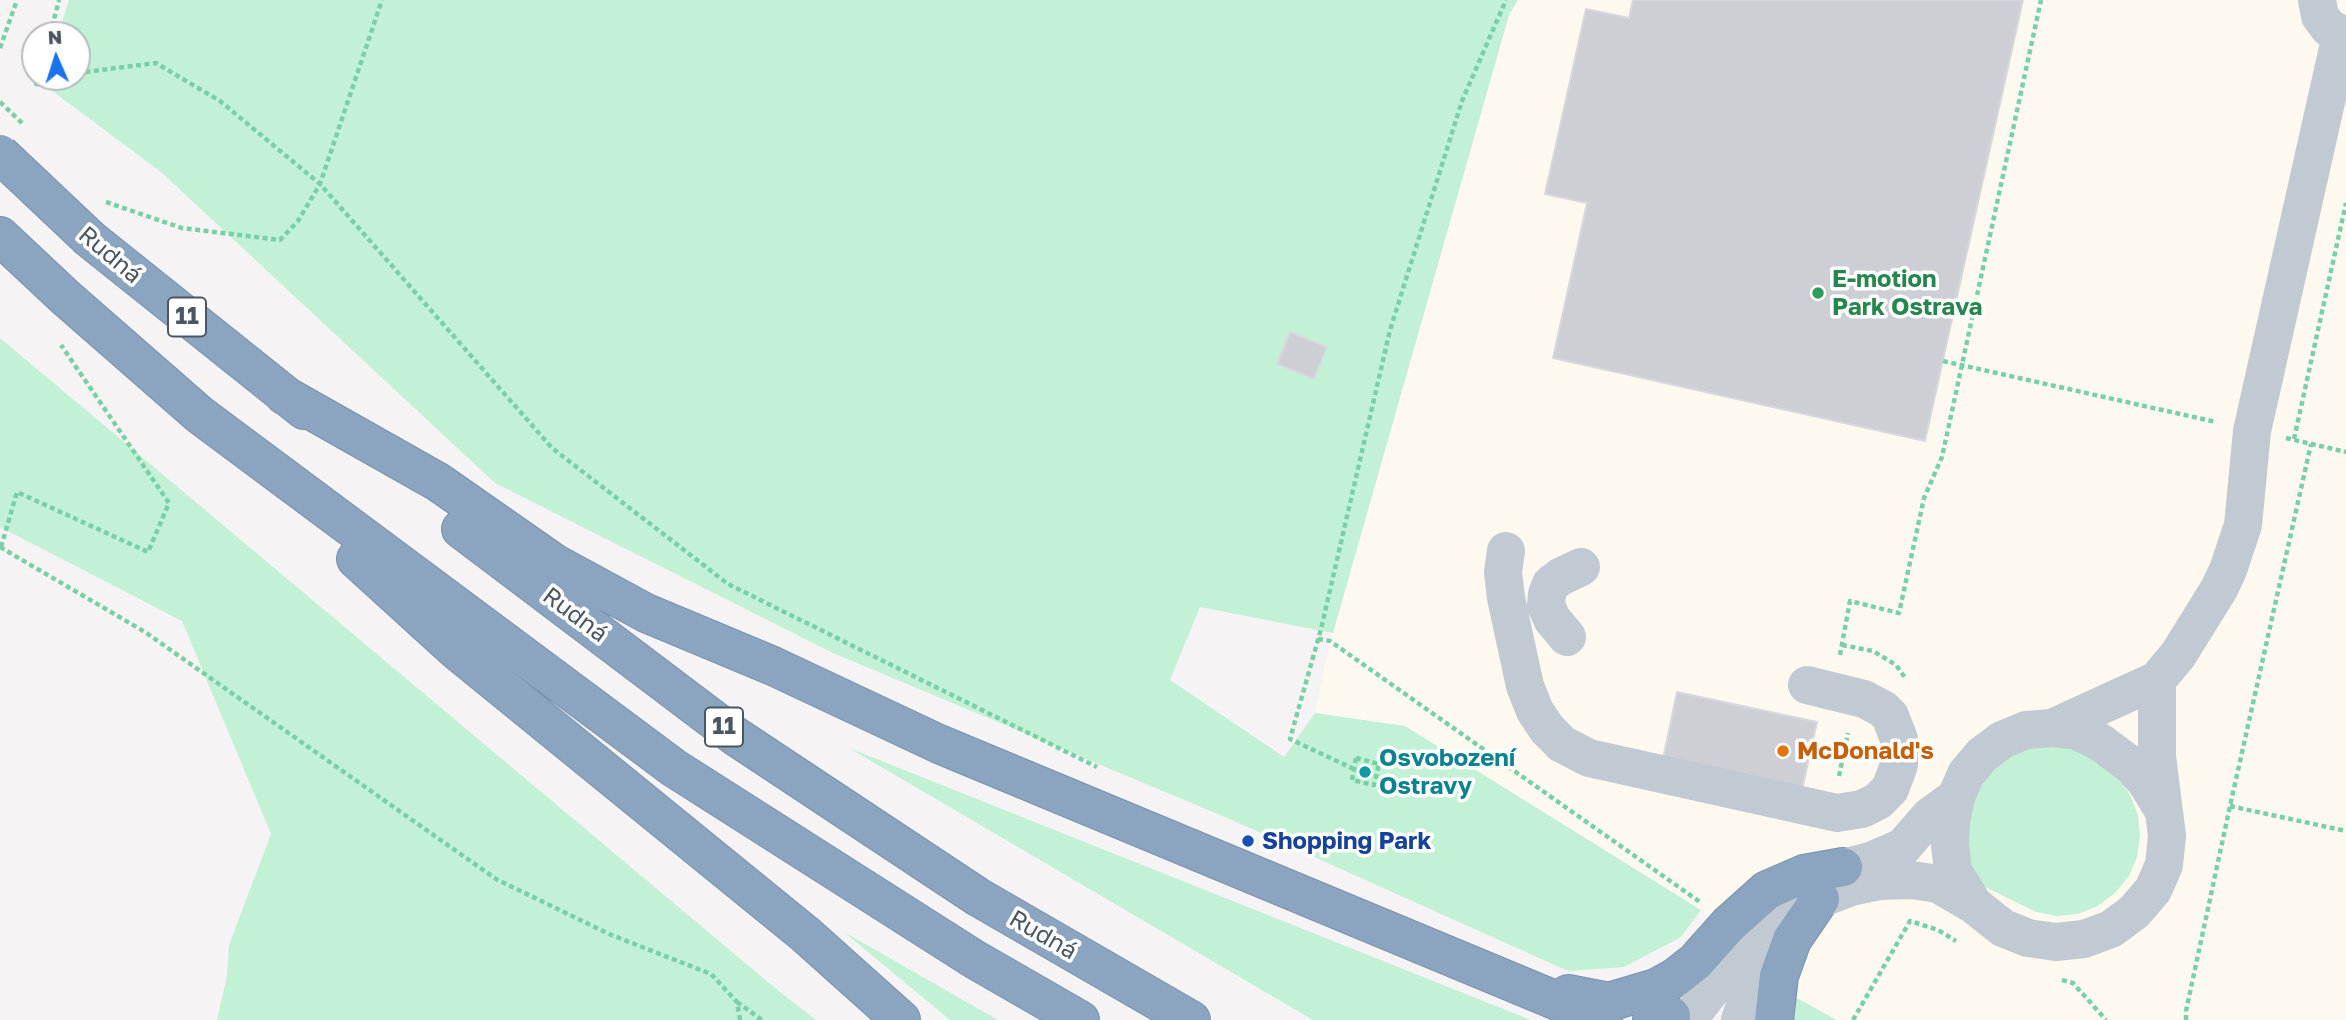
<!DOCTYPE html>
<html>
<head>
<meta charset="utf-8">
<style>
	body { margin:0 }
	#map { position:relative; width:2346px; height:1020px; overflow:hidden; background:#f5f3f3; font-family:"Golos Text",sans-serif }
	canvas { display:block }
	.north { position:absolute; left:21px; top:21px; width:70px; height:70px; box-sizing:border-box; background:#fff; border:2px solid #b7bbc0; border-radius:50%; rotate:357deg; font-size:19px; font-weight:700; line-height:28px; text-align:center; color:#4a5661 }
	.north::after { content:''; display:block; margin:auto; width:24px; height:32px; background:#1a73e8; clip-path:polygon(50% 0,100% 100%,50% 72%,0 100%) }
</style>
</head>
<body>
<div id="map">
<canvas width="2346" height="1020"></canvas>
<div class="north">N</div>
</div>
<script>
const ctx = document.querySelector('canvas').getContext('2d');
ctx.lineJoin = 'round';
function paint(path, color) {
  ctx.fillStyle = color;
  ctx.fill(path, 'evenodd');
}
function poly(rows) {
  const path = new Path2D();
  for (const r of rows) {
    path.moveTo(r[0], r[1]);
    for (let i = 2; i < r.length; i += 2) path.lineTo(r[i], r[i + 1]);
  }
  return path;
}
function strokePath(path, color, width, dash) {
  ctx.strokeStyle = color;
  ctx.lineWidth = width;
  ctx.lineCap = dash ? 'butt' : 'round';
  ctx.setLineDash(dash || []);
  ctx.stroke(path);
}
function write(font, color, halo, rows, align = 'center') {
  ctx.font = font + ' "Golos Text",sans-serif';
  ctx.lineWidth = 7;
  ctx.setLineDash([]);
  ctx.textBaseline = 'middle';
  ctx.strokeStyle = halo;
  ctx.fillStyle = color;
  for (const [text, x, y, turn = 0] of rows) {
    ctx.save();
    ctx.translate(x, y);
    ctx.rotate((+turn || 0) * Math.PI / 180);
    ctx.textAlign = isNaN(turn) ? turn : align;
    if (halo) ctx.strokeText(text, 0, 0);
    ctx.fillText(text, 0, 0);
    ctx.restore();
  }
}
const commercial = poly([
	[1518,0,2346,0,2346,1020,1837,1020,1791,995,1701,910,1405,726,1315,713,1330,641,1509,15]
]);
const green = poly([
	[69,0,1518,0,1509,15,1333,633,1200,607,1170,680,1284,757,1315,713,1405,726,1701,910,1681,937,1624,967,1568,971,1232,820,833,653,495,483,161,172,43,84,46,77,77,77,77,35,58,35],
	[0,338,775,988,816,1020,217,1020,227,976,229,945,271,834,182,621,0,527],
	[2030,746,2072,746,2118,777,2130,795,2138,815,2140,836,2137,857,2129,876,2115,893,2098,906,2078,914,2057,916,2036,912,1985,887,1975,878,1966,844,1971,802,1993,766],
	[849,748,1531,1020,1313,1020],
	[844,932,998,1020,950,1020],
	[1791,995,1837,1020,1790,1020]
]);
const building = poly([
	[1633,0,2023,0,1925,441,1553,358,1587,203,1545,194,1586,9,1629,18,1633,0],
	[1290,332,1327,347,1314,379,1277,364,1290,332],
	[1677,692,1817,722,1802,790,1663,759,1677,692]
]);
const path = poly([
	[50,35,59,0],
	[0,48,17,0],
	[77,73,156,63,220,101,320,184,552,448,728,584,1097,767],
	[36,86,39,77],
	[106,202,182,228,280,240,298,221,320,184,382,0],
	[1943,361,2216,422],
	[2286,438,2346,452],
	[2294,439,2346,203],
	[0,547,145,632,496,879,609,934,711,974,737,1002,740,1020],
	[1,547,17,492,148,552,169,503,61,345],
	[1318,639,1330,641,1700,902],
	[1842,645,1873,651,1896,665,1906,679],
	[1840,655,1850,601,1899,613,1924,498,1942,457,2041,0],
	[1356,758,1379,764,1374,785,1352,780,1356,758],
	[1354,769,1290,739,1321,629,1390,330,1462,101,1506,0],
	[1839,776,1848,733],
	[2230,806,2346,831],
	[2062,980,2073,983,2106,1020],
	[737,1002,762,1020],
	[1853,1020,1910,921,1938,930,1956,941],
	[2186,1020,2186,1011,2230,806,2311,444]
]);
const minor = poly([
	[2317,0,2320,16,2329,28,2346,36],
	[1506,551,1503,572,1506,598,1525,686,1535,711,1547,729,1562,744,1589,758,1837,813,1862,809,1878,801,1890,789,1899,765,1899,739,1890,716,1883,709,1864,699,1807,685],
	[1567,637,1552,619,1546,605,1547,594,1551,584,1560,577,1581,567],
	[2052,728,2157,680,2178,655,2219,589,2228,570,2243,525,2252,431,2341,35],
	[1839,869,1873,860,1903,847,1930,816,1956,797],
	[1974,905,1953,871,1950,845,1951,821,1956,797,1966,774,1982,755,2002,740,2026,730,2052,728,2077,731,2100,742,2132,766,2146,782,2162,808],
	[1697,1008,1765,921],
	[1740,1020,1757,969,1773,942,1794,917,1820,899,1851,887,1880,881,1912,880,1938,884,1974,905,2003,928,2028,938,2056,942,2084,939,2111,929,2134,912,2153,890,2164,865,2167,836,2157,756,2157,680]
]);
const highway = poly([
	[0,236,65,297,200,415,674,768,974,959,1080,1020],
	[90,239,304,410],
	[284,395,438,482,554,563,646,613,773,666,939,744,1603,1020],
	[461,529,735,736,978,897,1191,1020],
	[356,559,456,650,805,934,901,1020],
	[1568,994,1609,1002,1656,988,1676,977,1695,962,1728,925,1767,890,1804,874,1843,867],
	[1652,1020,1671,1016],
	[1774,1020,1779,976,1792,940,1820,899]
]);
const pathBridge = poly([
	[0,102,22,123]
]);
const highwayBridge = poly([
	[0,154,90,239]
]);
const markers = [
	[1818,293,7,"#2e9e5b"],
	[1783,751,7,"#e8710a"],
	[1365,772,7,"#0f9aa8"],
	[1248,841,7,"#1a4fb4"]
];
const shields = [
	[187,317,38],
	[724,727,38]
];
const shieldNames = [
	["11",187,317],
	["11",724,727]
];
const streetNames = [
	["Rudná",110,255,40],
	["Rudná",575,615,37],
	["Rudná",1043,935,30]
];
const leisureNames = [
	["E-motion",1832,279],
	["Park Ostrava",1832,307]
];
const foodNames = [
	["McDonald's",1797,751]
];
const cultureNames = [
	["Osvobození",1379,758],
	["Ostravy",1379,786]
];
const transitNames = [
	["Shopping Park",1262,841]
];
paint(commercial, '#fdf9ef');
paint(green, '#c3f1d5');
paint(building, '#cdcfd5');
strokePath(building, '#d7d9de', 2);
strokePath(highway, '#7690ad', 40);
strokePath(path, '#7ad0a6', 4.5, [5, 3.5]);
strokePath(minor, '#c1cad2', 38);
strokePath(highway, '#8ba5c1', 38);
strokePath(highwayBridge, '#7690ad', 40, []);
strokePath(pathBridge, '#7ad0a6', 4.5, [5, 3.5]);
strokePath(highwayBridge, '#8ba5c1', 38);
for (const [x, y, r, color] of markers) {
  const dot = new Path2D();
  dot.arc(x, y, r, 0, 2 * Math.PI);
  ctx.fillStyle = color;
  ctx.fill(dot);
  strokePath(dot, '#fff', 2.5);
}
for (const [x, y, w] of shields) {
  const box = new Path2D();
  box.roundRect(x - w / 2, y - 19.5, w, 39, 5);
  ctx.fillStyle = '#fff';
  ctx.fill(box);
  strokePath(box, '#4a5661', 2);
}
write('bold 23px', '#4a5661', null, shieldNames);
write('24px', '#4a5661', '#fff', streetNames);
write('bold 24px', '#27864d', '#fff', leisureNames, 'left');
write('bold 24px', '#c56008', '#fff', foodNames, 'left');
write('bold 24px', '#0d838f', '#fff', cultureNames, 'left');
write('bold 24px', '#164399', '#fff', transitNames, 'left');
</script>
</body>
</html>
